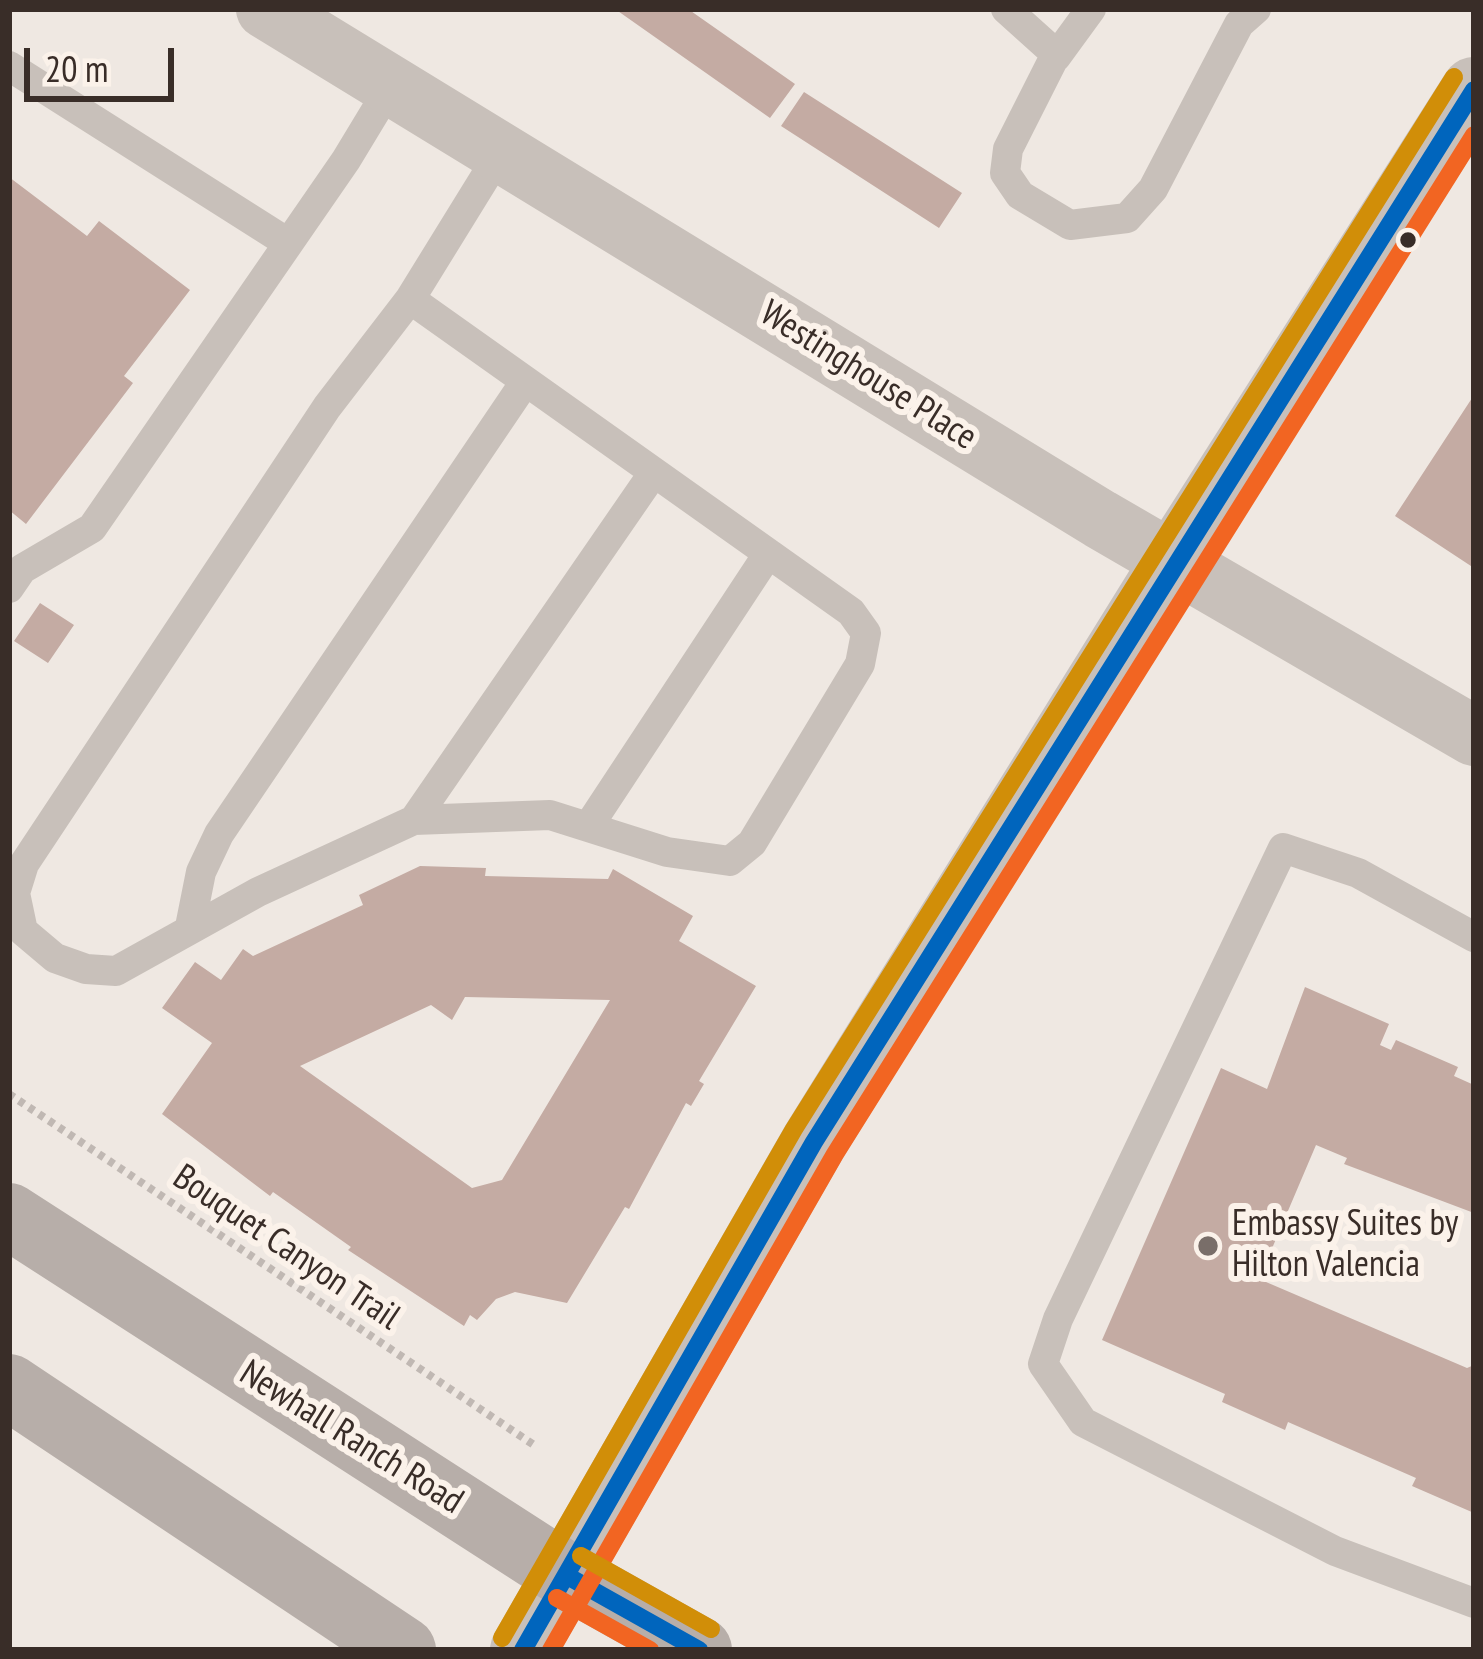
<!DOCTYPE html>
<html>
<head>
<meta charset="utf-8">
<style>
	body { margin:0 }
	#map { position:relative; width:1483px; height:1659px; overflow:hidden; background:#efe8e2; font-family:"PT Sans Narrow",sans-serif }
	canvas { display:block }
	.frame { position:absolute; inset:0; border:12px solid #392d28; pointer-events:none }
	.scale { position:absolute; left:24px; top:48px; width:150px; height:54px; box-sizing:border-box; border:6px solid #392d28; border-top:0; padding-left:15px; font-size:36px; line-height:42px; white-space:nowrap; color:#392d28; -webkit-text-stroke:9px #fbf2ea; paint-order:stroke }
</style>
</head>
<body>
<div id="map">
<canvas width="1483" height="1659"></canvas>
<div class="frame"></div>
<div class="scale">20 m</div>
</div>
<script>
const ctx = document.querySelector('canvas').getContext('2d');
ctx.lineJoin = 'round';
function paint(path, color) {
  ctx.fillStyle = color;
  ctx.fill(path, 'evenodd');
}
function poly(rows) {
  const path = new Path2D();
  for (const r of rows) {
    path.moveTo(r[0], r[1]);
    for (let i = 2; i < r.length; i += 2) path.lineTo(r[i], r[i + 1]);
  }
  return path;
}
function strokePath(path, color, width, dash) {
  ctx.strokeStyle = color;
  ctx.lineWidth = width;
  ctx.lineCap = dash ? 'butt' : 'round';
  ctx.setLineDash(dash || []);
  ctx.stroke(path);
}
function write(font, color, halo, rows, align = 'center') {
  ctx.font = font + ' "PT Sans Narrow",sans-serif';
  ctx.lineWidth = 12;
  ctx.setLineDash([]);
  ctx.textBaseline = 'middle';
  ctx.strokeStyle = halo;
  ctx.fillStyle = color;
  for (const [text, x, y, turn = 0] of rows) {
    ctx.save();
    ctx.translate(x, y);
    ctx.rotate((+turn || 0) * Math.PI / 180);
    ctx.textAlign = isNaN(turn) ? turn : align;
    if (halo) ctx.strokeText(text, 0, 0);
    ctx.fillText(text, 0, 0);
    ctx.restore();
  }
}
const building = poly([
	[615,9,688,9,795,84,770,118],
	[804,92,962,193,939,228,781,126],
	[9,177,87,236,99,221,190,290,124,376,133,383,26,524,9,510],
	[1474,395,1474,568,1395,516],
	[40,603,74,625,48,663,14,641],
	[420,866,486,868,485,876,608,879,613,869,693,916,679,941,756,986,699,1081,704,1084,691,1106,686,1103,629,1209,625,1207,567,1303,515,1292,496,1299,477,1320,470,1315,464,1326,348,1250,351,1247,273,1192,270,1196,162,1114,212,1043,162,1008,195,962,221,980,243,949,253,956,363,905,359,895],
	[465,997,610,1000,502,1180,472,1188,300,1066,431,1005,452,1020],
	[1305,987,1389,1024,1380,1045,1391,1050,1396,1040,1458,1067,1454,1076,1474,1085,1474,1213,1344,1164,1347,1158,1316,1145,1259,1279,1467,1368,1474,1365,1474,1513,1412,1486,1416,1478,1288,1422,1285,1430,1222,1402,1225,1394,1102,1340,1221,1068,1267,1089]
]);
const path = poly([
	[9,1094,534,1445]
]);
const service = poly([
	[1006,9,1056,54,1008,149,1005,173,1020,195,1070,225,1127,218,1153,189,1239,24,1256,9],
	[1056,57,1091,9],
	[9,66,288,243],
	[410,299,851,612,866,633,860,664,752,843,730,861,667,852,550,815,414,820,258,892,116,971,86,969,55,958,23,931,15,893,24,864,327,407,410,299,502,150],
	[9,588,22,569,92,528,346,160,392,84],
	[414,820,652,475],
	[590,824,768,554],
	[190,927,201,872,219,834,525,382],
	[1474,937,1358,873,1283,848,1058,1319,1043,1364,1083,1422,1335,1551,1474,1603]
]);
const minor = poly([
	[266,9,1100,519,1474,736]
]);
const tertiary = poly([
	[523,1650,814,1142,1173,563,1474,90]
]);
const primary = poly([
	[9,1216,569,1577,699,1650],
	[9,1387,403,1650]
]);
const bus1 = poly([
	[569,1577,699,1650],
	[523,1650,814,1142,1474,90]
]);
const bus2 = poly([
	[557,1598,650,1650],
	[551,1650,835,1154,1474,135]
]);
const bus3 = poly([
	[581,1556,711,1629],
	[502,1638,794,1129,1454,77]
]);
const markers = [
	[1408,240,10,"#392d28"],
	[1208,1246,12,"#796e69"]
];
const streetNames = [
	["Westinghouse Place",868,376,32],
	["Bouquet Canyon Trail",286,1248,34],
	["Newhall Ranch Road",351,1438,32]
];
const poiNames = [
	["Embassy Suites by",1232,1225],
	["Hilton Valencia",1232,1266]
];
paint(building, '#c4aba3');
strokePath(path, '#c0b8b3', 8, [6, 6]);
strokePath(service, '#c8c0ba', 30);
strokePath(minor, '#c8c0ba', 60);
strokePath(tertiary, '#c8c0ba', 66);
strokePath(primary, '#b7aea9', 66);
strokePath(bus1, '#0065bd', 18);
strokePath(bus2, '#f26522', 18);
strokePath(bus3, '#d18e08', 18);
for (const [x, y, r, color] of markers) {
  const dot = new Path2D();
  dot.arc(x, y, r, 0, 2 * Math.PI);
  ctx.fillStyle = color;
  ctx.fill(dot);
  strokePath(dot, '#fbf2ea', 4.5);
}
write('36px', '#392d28', '#fbf2ea', streetNames);
write('36px', '#392d28', '#fbf2ea', poiNames, 'left');
</script>
</body>
</html>
